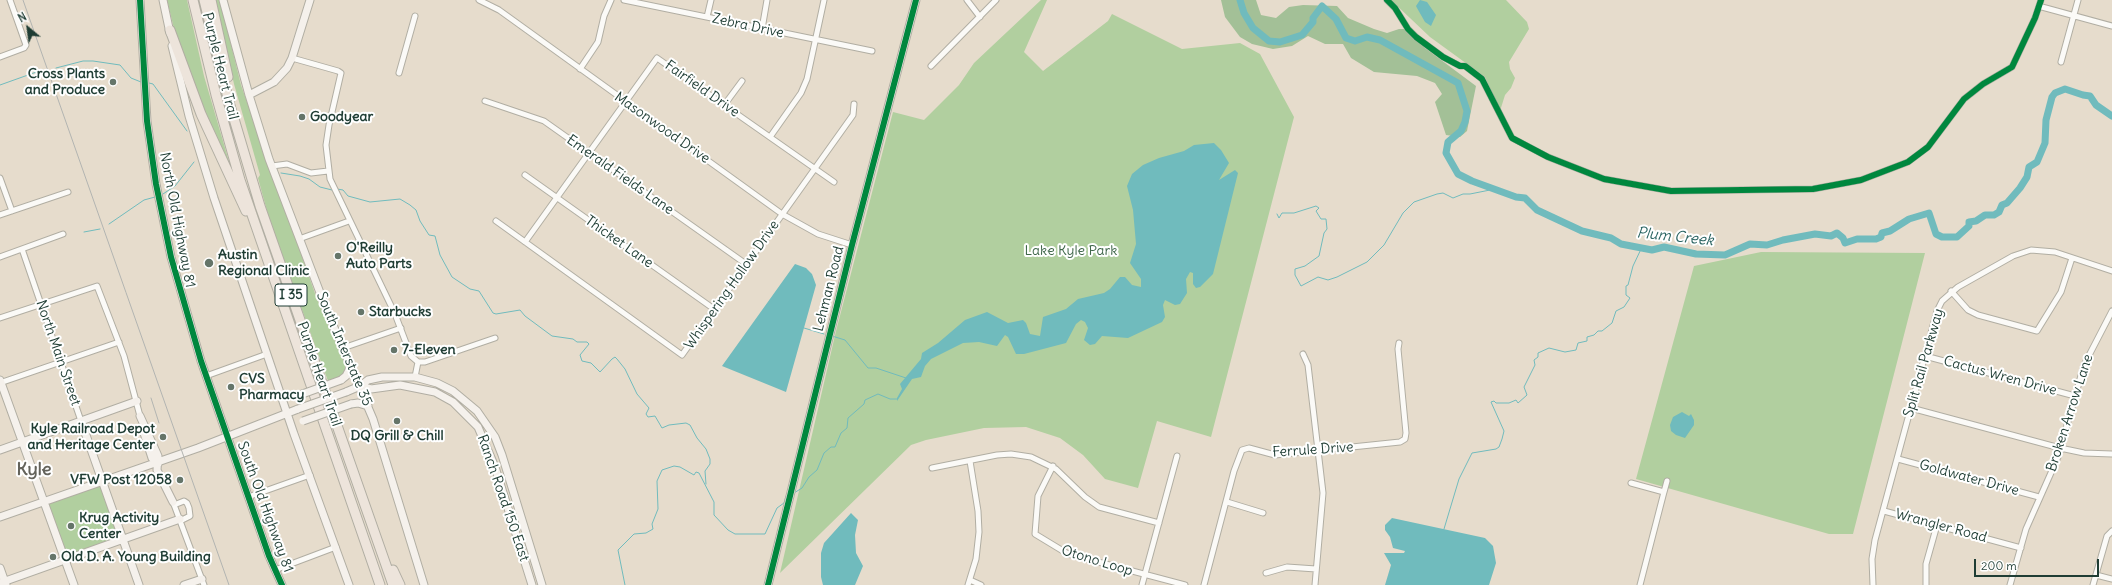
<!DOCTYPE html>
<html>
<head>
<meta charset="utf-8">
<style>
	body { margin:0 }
	#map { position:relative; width:2112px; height:585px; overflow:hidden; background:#e6dccc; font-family:Delius,sans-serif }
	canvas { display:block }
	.north { position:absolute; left:8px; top:8px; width:40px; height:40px; -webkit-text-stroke:3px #fff; paint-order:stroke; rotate:331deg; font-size:11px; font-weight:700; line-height:16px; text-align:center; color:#1f3d34 }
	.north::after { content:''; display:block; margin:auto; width:14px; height:18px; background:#1f3d34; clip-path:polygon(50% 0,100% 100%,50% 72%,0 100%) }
	.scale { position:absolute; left:1974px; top:559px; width:125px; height:18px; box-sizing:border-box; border:2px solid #1f3d34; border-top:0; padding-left:5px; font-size:12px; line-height:14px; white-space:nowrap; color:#1f3d34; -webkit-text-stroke:3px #fff; paint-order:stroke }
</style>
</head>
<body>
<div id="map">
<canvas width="2112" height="585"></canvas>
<div class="north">N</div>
<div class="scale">200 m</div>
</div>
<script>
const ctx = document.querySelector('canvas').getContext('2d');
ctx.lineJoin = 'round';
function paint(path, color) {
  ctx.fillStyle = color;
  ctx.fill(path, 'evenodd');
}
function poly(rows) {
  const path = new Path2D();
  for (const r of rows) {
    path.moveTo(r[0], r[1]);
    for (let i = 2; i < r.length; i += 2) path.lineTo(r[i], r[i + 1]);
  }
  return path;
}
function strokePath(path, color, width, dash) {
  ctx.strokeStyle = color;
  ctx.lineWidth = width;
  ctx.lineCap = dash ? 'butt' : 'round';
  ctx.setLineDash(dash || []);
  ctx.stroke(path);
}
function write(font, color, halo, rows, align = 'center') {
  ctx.font = font + ' Delius,sans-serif';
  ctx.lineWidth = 4;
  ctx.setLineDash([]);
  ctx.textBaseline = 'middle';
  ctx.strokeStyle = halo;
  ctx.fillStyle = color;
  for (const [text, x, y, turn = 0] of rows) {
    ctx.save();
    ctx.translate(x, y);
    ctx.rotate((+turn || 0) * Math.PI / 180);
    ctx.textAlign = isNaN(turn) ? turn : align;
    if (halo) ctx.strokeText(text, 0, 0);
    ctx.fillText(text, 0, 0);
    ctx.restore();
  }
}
const green = poly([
	[167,0,187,0,204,76,230,165,215,141,178,45],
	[215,0,220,0,241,85,317,299,345,364,345,370,342,376,328,381,270,222,258,178,260,175,234,84],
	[1041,0,1047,0,1024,52,1043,71,1108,21,1112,14,1182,49,1240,43,1260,54,1294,117,1211,437,1157,421,1138,488,1105,479,1083,455,1060,438,1026,427,984,428,926,440,911,445,780,573,836,331,893,112,924,120,959,85,974,63],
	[1391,0,1506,0,1527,22,1529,29,1509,62,1510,69,1515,78,1511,88,1505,95,1500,111,1485,77,1430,37],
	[1761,252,1925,253,1853,534,1829,534,1636,479,1694,266],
	[98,485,102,489,120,538,67,558,48,504]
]);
const forest = poly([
	[1221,0,1256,0,1261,15,1276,18,1289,7,1303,5,1337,6,1348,18,1374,29,1387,33,1399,29,1408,29,1425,48,1476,86,1467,131,1460,137,1446,135,1435,102,1442,94,1435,83,1417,76,1374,72,1351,58,1343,44,1325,44,1308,36,1292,46,1273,49,1252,44,1240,37,1225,17]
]);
const water = poly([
	[1420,0,1427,2,1436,15,1431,26,1425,22,1417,8,1416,6],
	[1214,143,1221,150,1229,163,1219,180,1235,170,1238,173,1213,274,1200,287,1196,288,1193,284,1193,273,1190,272,1186,279,1187,293,1180,304,1175,305,1165,300,1163,305,1165,317,1162,322,1128,338,1102,336,1095,344,1090,345,1084,340,1088,328,1085,322,1081,320,1076,324,1066,343,1024,354,1016,354,1008,337,1005,335,997,346,979,342,963,343,931,359,925,366,921,377,912,379,897,401,897,398,902,389,900,384,921,359,922,353,938,343,965,320,987,312,1008,323,1023,320,1026,323,1030,334,1040,336,1043,317,1066,309,1078,299,1104,293,1110,289,1120,277,1125,277,1132,285,1141,287,1141,279,1130,263,1136,244,1133,210,1127,186,1132,174,1143,165,1159,158,1184,151,1194,145],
	[795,264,806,268,812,274,816,285,786,392,722,366],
	[1682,412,1689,416,1691,414,1694,420,1694,425,1685,438,1676,435,1671,431,1670,425,1673,417],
	[851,513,858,520,855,535,856,553,863,566,855,585,823,585,821,577,821,553,824,543],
	[1392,518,1485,538,1493,546,1496,563,1489,585,1385,585,1391,565,1384,553,1404,553,1405,551,1393,548,1390,537,1385,530,1385,525]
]);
const stream = poly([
	[56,68,83,61,93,61,120,65,131,78,141,82],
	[149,83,153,84,187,131],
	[0,85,42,70],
	[281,173,300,176,309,179,320,187,332,190],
	[337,189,343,190,348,196,370,202,400,199,410,205,416,210,420,221,429,235,435,236,440,255,452,277,470,289,479,291,493,313,496,314,520,310,525,316,552,336,573,339,577,342,587,342,589,344,580,355,582,361,591,363,600,372,612,359,615,357,617,359,625,369,637,394,649,408,646,414,648,417,655,416,662,428,669,425,686,423,690,425,697,438,706,449,710,459,710,464,705,471,706,484],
	[163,194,175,186,194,162],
	[1277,214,1279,218,1282,213,1294,213,1316,206,1319,208,1316,211,1321,219,1326,219,1327,229,1324,233,1319,256,1305,266,1295,269,1295,275,1301,286,1318,277,1328,280,1337,277,1367,262,1384,245,1403,213,1414,202,1437,194,1443,193,1453,198,1463,194,1470,194,1495,189],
	[109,224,144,200,155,197],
	[84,232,100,229],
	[804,328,824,334],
	[832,336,845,340,868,368,876,368,906,378],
	[794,493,802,488,809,477,817,470,824,453,831,447,835,447,841,433,847,428,848,418,864,404,865,400,878,394,890,399,897,399],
	[1444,529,1459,479,1472,453,1496,449,1499,447,1502,439,1504,431,1491,402,1494,401,1496,403,1509,403,1516,400,1518,403,1527,395,1524,387,1535,365,1534,360,1538,357,1538,353,1549,348,1565,352,1576,350,1578,343,1587,341,1587,337,1594,335,1598,331,1602,331,1612,323,1616,311,1624,307,1630,298,1626,295,1626,286,1628,285,1633,266,1642,247],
	[625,585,618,550,634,534,646,533,653,529,652,524,658,509,657,481,662,470,674,466,680,467,694,475,696,472,699,473,714,502,714,515,728,530,735,534,765,534,777,508,784,503,786,496]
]);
const river = poly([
	[1240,0,1244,13,1253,28,1269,41,1280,42,1302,35,1313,22,1313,18,1322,6,1336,19,1346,38,1355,41,1367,37,1380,40,1458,83,1467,111,1465,122,1461,131,1448,142,1446,153,1458,174,1472,181,1516,197,1525,198,1537,210,1582,231,1611,238,1621,244,1652,250,1664,247,1696,254,1725,255,1750,244,1767,245,1783,240,1815,234,1831,236,1837,233,1843,238,1845,243,1857,239,1876,239,1881,237,1882,233,1890,231,1909,219,1929,213,1936,234,1942,237,1957,237,1969,226,1969,222,1976,221,1985,215,1994,215,1999,212,2002,205,2007,203,2020,188,2027,177,2029,167,2037,162,2045,143,2046,120,2052,97,2055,93,2065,89,2083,95,2090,96,2096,105,2112,116]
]);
const street = poly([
	[479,0,499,10,782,214,818,234,852,245],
	[624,0,872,51],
	[967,0,980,17],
	[1387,0,1395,8,1408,29,1416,37,1443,57,1460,66,1465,66,1482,79,1512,138,1548,157,1604,179,1671,191,1813,189,1861,180,1908,162,1928,147,1964,99,1983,84,2012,67,2035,18,2041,0],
	[2042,7,2112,26],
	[707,17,711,0],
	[762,29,767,0],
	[0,57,24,48,26,45,10,0],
	[292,58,338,71,341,73,329,125,326,145,330,179,395,314,411,356,418,362,425,362,495,338],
	[2061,62,2078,0],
	[931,66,996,0],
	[580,69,598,42,604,16,611,0],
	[399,73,415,16],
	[485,101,544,121,746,264],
	[725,104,742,81],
	[770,137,801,93,807,79,824,0],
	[272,166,287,164,311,173,328,171],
	[525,175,714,309],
	[0,178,12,211],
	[0,215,68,192],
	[496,221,682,355,853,115,854,104],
	[299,239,349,221],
	[525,242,657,58,834,182],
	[22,249,81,421],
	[0,257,63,234],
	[1951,291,1968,310,1978,315,2037,331,2061,292,2072,258],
	[0,318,97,286,124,356,140,416],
	[343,348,401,328],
	[1303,354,1308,365,1323,493,1315,585],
	[1925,356,2075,396],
	[206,376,267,354],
	[415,377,418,362],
	[0,383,119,342],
	[1911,408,2060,448,2084,453,2112,454],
	[1898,459,2039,497],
	[1053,466,1038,496,1035,534,1068,554,1185,585],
	[932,468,997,455,1011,454,1031,457,1056,469,1085,497,1099,507,1159,523],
	[1631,483,1664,492,1640,585],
	[1664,492,1667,481],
	[248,497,310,475],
	[173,502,204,585],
	[1227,502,1263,513],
	[174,505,184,501,187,503,189,508,190,516,180,521],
	[1884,511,2021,548],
	[275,570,336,547],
	[1266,573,1287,567,1316,569],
	[2096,575,2112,579],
	[970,580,981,585],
	[968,585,976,559,979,532,978,511,970,461],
	[1142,585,1177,456],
	[1204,585,1234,471,1242,450,1249,448,1275,455,1400,442,1405,439,1406,433,1398,349,1399,343],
	[1873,585,1872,559,1875,540,1937,311,1942,301,1958,287,2013,256,2031,250,2055,252,2112,271],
	[1926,585,1926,564,1937,525],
	[2010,585,2026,529,2058,457,2084,365,2112,311],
	[2093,585,2107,536,2112,531]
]);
const secondary = poly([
	[140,0,147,121,156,184,171,257,201,361,269,556,282,585],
	[163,0,170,33],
	[223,0,249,95,269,159,327,311,373,419,424,585],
	[172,46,189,116,214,198,294,434,349,585],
	[249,95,274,82,287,68,292,58,310,0],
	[0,380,74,585],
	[341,380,346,376,351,366],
	[360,386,371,389,400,385,435,392,453,402,478,427,495,467,532,585],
	[346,392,360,386,368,380,382,377,415,377,437,383,453,391,477,411,495,437,502,455,542,585],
	[351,404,358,403,368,406],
	[140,416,158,456,157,470,173,502],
	[81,421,139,585],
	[143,430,152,458,158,464],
	[0,450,137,401],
	[0,517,198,448,298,409],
	[0,568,6,585],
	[0,583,180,519],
	[184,585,202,579],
	[768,585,852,245,916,0]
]);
const highway = poly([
	[193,0,216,95,240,180,380,585],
	[204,0,229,102,260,206,393,585],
	[211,0,228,77],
	[170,30,201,114,246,211],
	[393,570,400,585]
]);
const rail = poly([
	[23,0,229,585],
	[151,398,159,423]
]);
const secondaryBridge = poly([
	[294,397,341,380],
	[298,409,346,392],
	[303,421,351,404]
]);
const cycleway = poly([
	[140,0,147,121,156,184,171,257,201,361,269,556,282,585],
	[1387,0,1395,8,1408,29,1416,37,1443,57,1460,66,1465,66,1482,79,1512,138,1548,157,1604,179,1671,191,1813,189,1861,180,1908,162,1928,147,1964,99,1983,84,2012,67,2035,18,2041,0],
	[768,585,852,245,916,0]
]);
const markers = [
	[113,82,4,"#657569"],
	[302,117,4,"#657569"],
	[338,256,4,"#657569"],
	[209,263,5,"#657569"],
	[361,312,4,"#657569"],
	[394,350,4,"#657569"],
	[231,387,4,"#657569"],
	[397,421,4,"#657569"],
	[163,437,4,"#657569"],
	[180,480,4,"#657569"],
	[71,526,4,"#657569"],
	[53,557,4,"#657569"]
];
const shields = [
	[291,295,32]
];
const shieldNames = [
	["I 35",291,295]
];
const streetNames = [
	["Zebra Drive",748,26,12],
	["Purple Heart Trail",220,66,76],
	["Fairfield Drive",702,89,35],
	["Masonwood Drive",662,128,35],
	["Emerald Fields Lane",620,175,35],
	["North Old Highway 81",177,220,79],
	["Thicket Lane",619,242,35],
	["Whispering Hollow Drive",732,285,-55],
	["Lehman Road",829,289,-76],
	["South Interstate 35",344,349,67],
	["North Main Street",58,353,71],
	["Split Rail Parkway",1924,363,-74],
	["Purple Heart Trail",319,374,71],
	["Cactus Wren Drive",2000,376,15],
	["Broken Arrow Lane",2070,413,-72],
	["Ferrule Drive",1313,450,-4],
	["Goldwater Drive",1969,478,15],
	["Ranch Road 150 East",503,498,71],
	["South Old Highway 81",265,507,70],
	["Wrangler Road",1941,526,15],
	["Otono Loop",1097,561,17]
];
const poiNames = [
	["Cross Plants",105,74,"right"],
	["and Produce",105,90,"right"],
	["Goodyear",310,117],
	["O'Reilly",346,248],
	["Auto Parts",346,264],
	["Austin",218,255],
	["Regional Clinic",218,271],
	["Starbucks",369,312],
	["7-Eleven",402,350],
	["CVS",239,379],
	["Pharmacy",239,395],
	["Kyle Railroad Depot",155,429,"right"],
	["and Heritage Center",155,445,"right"],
	["DQ Grill & Chill",397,436,"center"],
	["VFW Post 12058",172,480,"right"],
	["Krug Activity",79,518],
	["Center",79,534],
	["Old D. A. Young Building",61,557]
];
const parkNames = [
	["Lake Kyle Park",1071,251]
];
const waterNames = [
	["Plum Creek",1675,237,6]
];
const districtNames = [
	["Kyle",34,470]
];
paint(green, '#b1cf9f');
paint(forest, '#a3c097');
paint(water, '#70bbbd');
strokePath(stream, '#70bbbd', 1);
strokePath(river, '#70bbbd', 7);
strokePath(street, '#b1aea3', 7);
strokePath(secondary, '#b1aea3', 9);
strokePath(highway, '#b1aea3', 11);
strokePath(street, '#fbfaf7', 5);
strokePath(secondary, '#f5f1ec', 7);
strokePath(highway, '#ede4db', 9);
strokePath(rail, '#b2b4b1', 1);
strokePath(secondaryBridge, '#b1aea3', 9, []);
strokePath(secondaryBridge, '#f5f1ec', 7);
strokePath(cycleway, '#00873e', 6);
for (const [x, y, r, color] of markers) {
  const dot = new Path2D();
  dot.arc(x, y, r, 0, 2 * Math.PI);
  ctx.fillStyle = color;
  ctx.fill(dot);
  strokePath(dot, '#fff', 1.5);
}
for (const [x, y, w] of shields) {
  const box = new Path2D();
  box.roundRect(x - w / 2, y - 11, w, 22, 3);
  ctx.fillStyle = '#fff';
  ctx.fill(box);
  strokePath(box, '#1f3d34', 1);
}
write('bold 13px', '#1f3d34', null, shieldNames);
write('14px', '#1f3d34', '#fff', streetNames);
write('bold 14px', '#1f3d34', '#fff', poiNames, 'left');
write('14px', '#3e6649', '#fff', parkNames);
write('italic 15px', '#2a6462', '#fff', waterNames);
write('bold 18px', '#64635b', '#fff', districtNames);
</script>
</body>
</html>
